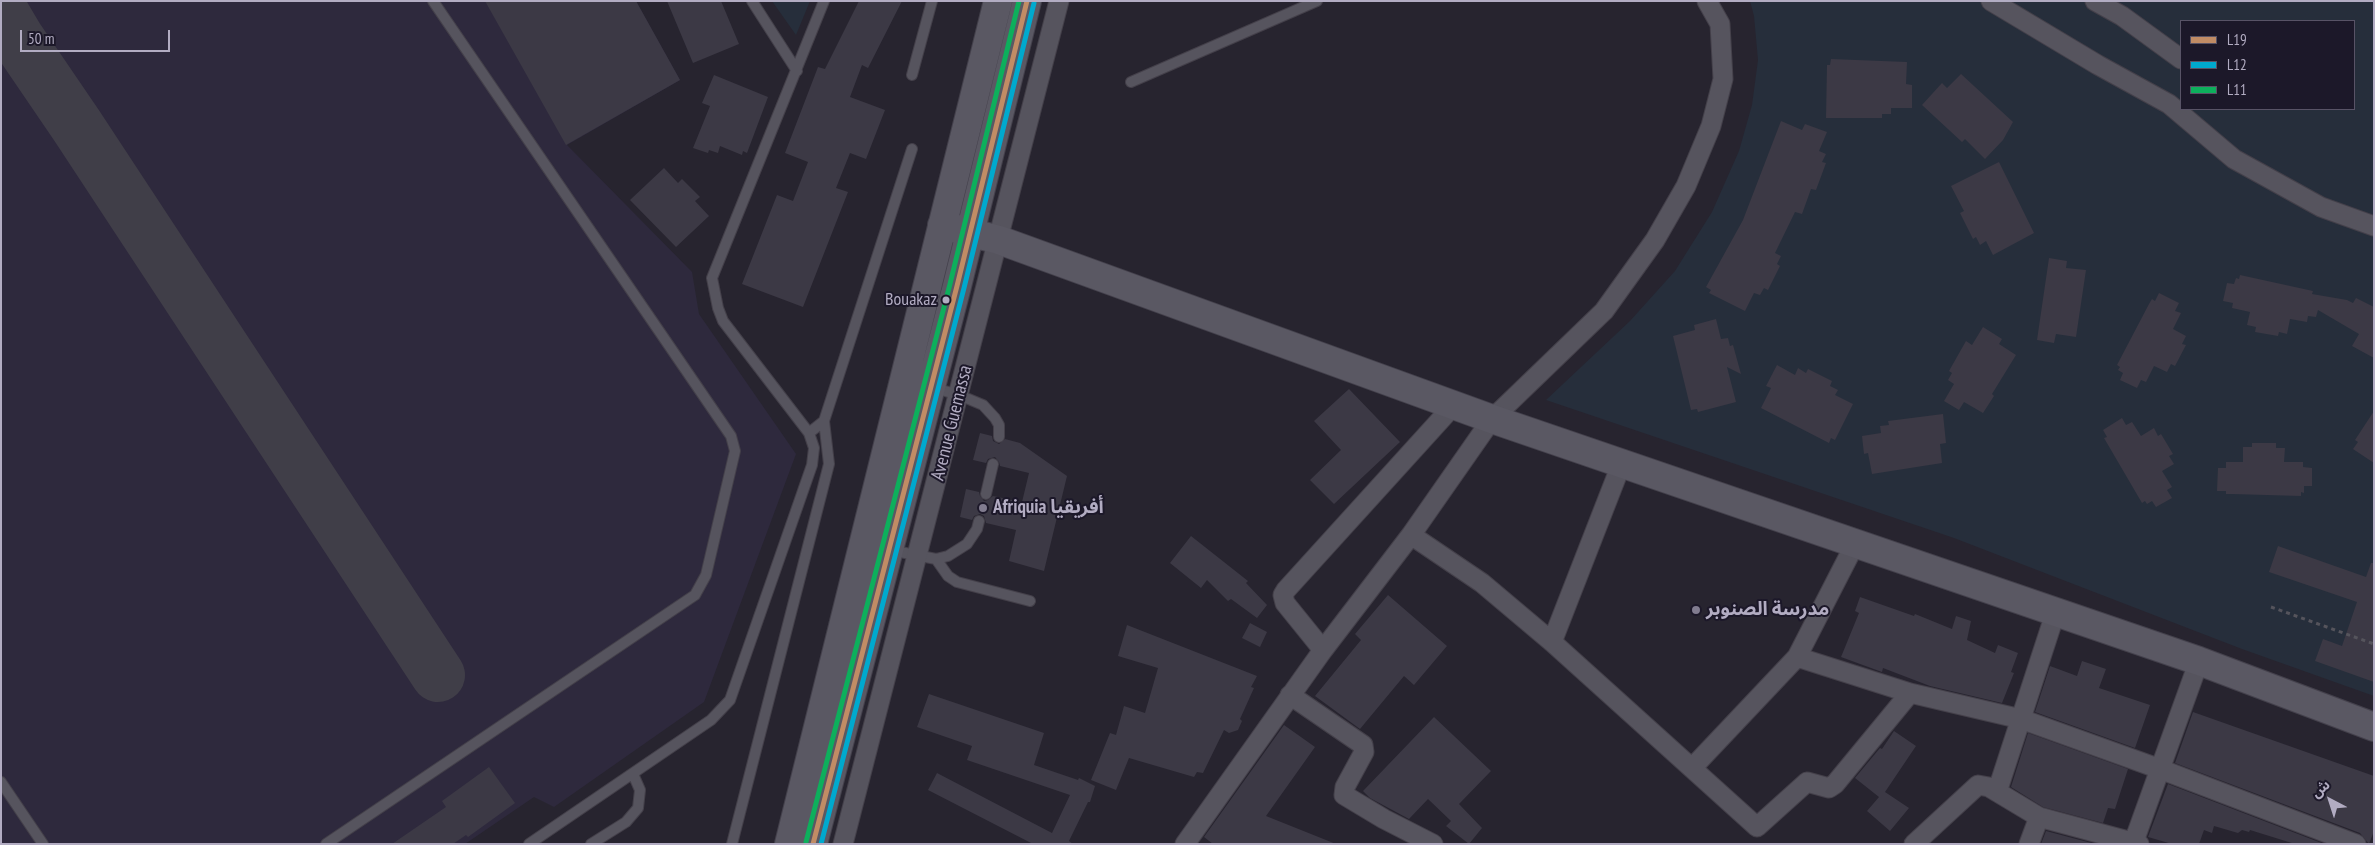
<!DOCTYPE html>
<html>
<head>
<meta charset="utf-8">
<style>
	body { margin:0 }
	#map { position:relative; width:2375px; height:845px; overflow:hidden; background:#27242f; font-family:"PT Sans Narrow","Noto Sans Arabic",sans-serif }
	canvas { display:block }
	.frame { position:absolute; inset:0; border:2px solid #b2acc2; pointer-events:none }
	.legend { position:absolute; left:2180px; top:20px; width:175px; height:90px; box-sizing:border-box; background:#1c1829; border:1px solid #585366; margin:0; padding:6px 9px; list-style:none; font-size:15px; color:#b2acc2 }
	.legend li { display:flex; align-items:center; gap:10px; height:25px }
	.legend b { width:25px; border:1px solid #585366 }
	.north { position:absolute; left:2305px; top:775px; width:50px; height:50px; -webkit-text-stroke:4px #1c1829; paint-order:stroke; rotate:320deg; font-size:14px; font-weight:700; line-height:20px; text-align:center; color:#b2acc2 }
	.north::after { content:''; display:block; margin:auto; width:18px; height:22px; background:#b2acc2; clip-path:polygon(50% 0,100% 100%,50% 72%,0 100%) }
	.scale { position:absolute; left:20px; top:30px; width:150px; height:22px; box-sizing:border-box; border:2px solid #b2acc2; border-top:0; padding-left:6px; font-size:15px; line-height:18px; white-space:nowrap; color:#b2acc2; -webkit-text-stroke:4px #1c1829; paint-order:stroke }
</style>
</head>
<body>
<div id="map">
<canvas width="2375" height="845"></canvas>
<div class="frame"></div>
<ul class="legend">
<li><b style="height:6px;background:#c18c65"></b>L19</li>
<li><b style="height:6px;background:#00a9ce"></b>L12</li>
<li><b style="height:6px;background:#0daf5c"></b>L11</li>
</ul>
<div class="north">ش</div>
<div class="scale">50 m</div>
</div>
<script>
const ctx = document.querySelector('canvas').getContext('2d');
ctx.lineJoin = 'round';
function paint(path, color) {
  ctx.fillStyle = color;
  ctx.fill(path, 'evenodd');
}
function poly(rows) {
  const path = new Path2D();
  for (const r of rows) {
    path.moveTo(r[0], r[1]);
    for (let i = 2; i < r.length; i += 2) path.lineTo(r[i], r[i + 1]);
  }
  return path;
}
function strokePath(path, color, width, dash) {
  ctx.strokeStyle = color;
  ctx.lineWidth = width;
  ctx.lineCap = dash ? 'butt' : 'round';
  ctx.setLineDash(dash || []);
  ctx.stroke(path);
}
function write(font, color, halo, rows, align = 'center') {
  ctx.font = font + ' "PT Sans Narrow","Noto Sans Arabic",sans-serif';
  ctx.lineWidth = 4;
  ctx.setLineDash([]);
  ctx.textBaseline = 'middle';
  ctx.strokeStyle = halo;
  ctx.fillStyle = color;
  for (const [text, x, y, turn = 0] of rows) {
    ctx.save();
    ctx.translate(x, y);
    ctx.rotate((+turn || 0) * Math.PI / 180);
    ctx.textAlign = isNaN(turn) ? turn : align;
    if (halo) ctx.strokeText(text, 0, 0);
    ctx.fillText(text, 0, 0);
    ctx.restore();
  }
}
const airport = poly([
	[1,1,636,1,680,80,567,145,692,272,699,314,796,454,704,702,554,807,534,797,465,844,1,844]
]);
const green = poly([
	[772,1,810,1,796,35],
	[1750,1,2374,1,2374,696,2242,649,1954,538,1546,400,1630,321,1675,271,1712,212,1739,151,1752,105,1758,60,1754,16],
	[2181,21,2354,21,2354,109,2181,109]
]);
const taxiway = poly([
	[1,11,17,38,77,126,438,675]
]);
const building = poly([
	[485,1,636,1,680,80,566,145],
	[667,1,721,1,739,44,693,63],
	[859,1,902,1,868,68,862,65,850,97,885,110,866,159,850,153,836,188,848,192,803,307,742,284,777,195,793,201,808,162,785,153,818,67,825,69],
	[1831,59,1907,62,1906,84,1912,85,1912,108,1891,108,1891,114,1882,114,1882,118,1826,118,1827,65,1830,65],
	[1961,74,2013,122,2003,140,1985,159,1965,139,1962,142,1922,105,1942,83,1947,88],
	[714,75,768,97,747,153,743,151,742,155,720,146,718,153,709,150,708,153,693,148,710,106,702,103],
	[1781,121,1802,130,1805,124,1827,132,1819,151,1826,154,1822,162,1826,163,1816,190,1811,189,1802,214,1795,212,1775,253,1781,256,1777,264,1780,266,1768,290,1764,288,1760,295,1754,293,1745,311,1709,293,1711,290,1706,287,1743,220],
	[1999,162,2034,233,1993,255,1986,241,1980,245,1976,237,1973,239,1960,213,1964,211,1951,186],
	[664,168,678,183,682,179,700,197,695,201,709,216,676,247,630,200],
	[2049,258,2067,261,2066,268,2086,270,2076,337,2056,334,2054,343,2037,340],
	[2240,275,2313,291,2312,294,2347,300,2353,303,2356,298,2374,307,2374,358,2352,346,2359,334,2318,310,2316,317,2308,316,2307,322,2290,319,2287,334,2279,332,2278,336,2255,332,2256,327,2247,325,2250,312,2232,308,2233,303,2223,301,2227,283,2234,284,2236,278,2239,279],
	[2159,293,2179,303,2175,311,2181,313,2173,329,2186,336,2182,344,2186,345,2175,366,2171,364,2167,372,2154,366,2146,382,2141,380,2137,388,2120,380,2123,373,2118,370,2120,367,2117,365,2149,304,2152,299,2155,301],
	[1716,319,1721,339,1728,338,1730,346,1733,345,1741,374,1727,367,1736,402,1698,412,1697,409,1691,410,1673,336,1695,330,1694,325],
	[1983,327,2002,339,1999,344,2016,355,1992,394,1994,396,1983,413,1964,402,1959,410,1944,401,1954,384,1948,380,1952,373,1949,371,1966,341,1972,345],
	[1777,365,1795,375,1798,368,1806,373,1808,369,1832,381,1830,386,1838,390,1835,395,1853,404,1835,440,1831,438,1829,443,1761,408,1771,388,1766,386],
	[1349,389,1400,442,1334,504,1310,480,1341,450,1314,421],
	[2374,411,2374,463,2353,449,2358,442,2355,440],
	[1943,414,1946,443,1940,444,1942,463,1872,474,1868,453,1864,454,1862,436,1881,433,1880,426,1889,425,1888,421],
	[2122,418,2126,425,2132,422,2141,436,2154,428,2158,436,2161,434,2173,454,2169,456,2174,464,2162,471,2172,487,2167,490,2172,498,2156,507,2152,501,2147,504,2145,501,2142,503,2104,438,2107,437,2103,430],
	[980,433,992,436,993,441,999,444,1005,439,1020,443,1067,476,1044,571,1009,561,1016,530,986,523,984,516,980,514,974,516,972,520,960,517,966,489,979,492,980,496,984,501,988,500,993,496,1022,502,1029,473,1000,466,999,462,995,457,988,459,986,463,973,460],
	[2252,443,2276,443,2276,448,2285,448,2284,462,2303,462,2303,467,2312,468,2312,486,2304,486,2304,493,2301,492,2301,496,2232,494,2226,494,2226,491,2217,491,2218,468,2226,468,2226,462,2243,462,2243,447,2252,447],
	[1191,536,1248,581,1246,583,1267,605,1257,618,1231,599,1228,601,1207,580,1201,588,1170,563],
	[2278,546,2366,577,2371,563,2374,563,2374,682,2315,661,2323,639,2342,646,2357,602,2269,572],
	[1388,595,1447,646,1414,685,1404,676,1360,729,1315,696,1361,640,1355,634],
	[1860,597,1914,616,1915,614,1952,629,1956,616,1971,621,1967,640,1995,653,1998,645,2018,653,2011,672,2014,673,2002,703,1930,686,1883,668,1882,672,1841,657,1859,613,1855,611],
	[1250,623,1267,632,1260,647,1242,638],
	[1127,625,1257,676,1251,687,1254,688,1240,719,1242,721,1238,730,1229,733,1224,730,1203,773,1197,772,1194,777,1129,758,1116,790,1091,780,1110,733,1116,735,1124,706,1145,713,1158,668,1118,656],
	[2082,661,2106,669,2099,688,2150,705,2135,748,2035,712,2050,666,2077,676],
	[929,694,1044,733,1034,765,1078,780,1079,778,1095,786,1090,802,1088,802,1069,841,1073,844,1033,844,928,790,937,773,1052,833,1070,795,967,760,972,746,917,727],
	[2193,712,2374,776,2374,831,2369,844,2360,833,2175,763],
	[1434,717,1491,771,1459,804,1482,828,1469,844,1446,826,1451,821,1428,799,1409,819,1370,798,1363,791],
	[1284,725,1315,747,1266,816,1336,844,1213,844,1204,837],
	[1894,731,1916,746,1885,792,1909,808,1890,831,1867,811,1879,797,1855,778,1880,748,1882,749],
	[2028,733,2128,769,2115,809,2108,808,2103,823,2043,807,2011,787],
	[489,767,515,803,468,837,466,835,453,844,392,844,446,807,442,801],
	[2168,784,2324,844,2295,844,2250,830,2249,832,2242,830,2238,833,2214,826,2212,833,2204,830,2199,844,2172,844,2148,837],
	[2046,831,2095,844,2041,844]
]);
const path = poly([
	[2271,607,2374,644]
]);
const lane = poly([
	[752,1,797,71],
	[912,75,932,1],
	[1131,82,1317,1],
	[931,387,959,395,983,405,995,418,999,425,999,437],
	[809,433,824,421,912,149],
	[986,494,993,464],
	[890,550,936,559,948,556,967,544,977,529,979,521],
	[936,559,948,576,957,582,1030,601],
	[1,782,43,844],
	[326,844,695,595,706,575,735,451,731,436,433,1],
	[529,844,711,720,730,700,812,465,814,448,809,433,723,321,718,308,712,278,824,1],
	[591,844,626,822,638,808,640,790,633,774],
	[732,844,829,464,824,421]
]);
const street = poly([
	[1991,1,2098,65,2169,104,2234,159,2321,207,2374,226],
	[2095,1,2122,16,2181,59],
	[1411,535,1482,583,1552,642,1757,827,1807,782,1829,788,1835,784,1910,693],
	[1552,642,1621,465],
	[1323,650,1285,603,1283,595,1286,590,1454,405],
	[1797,657,1910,693,2021,719,2160,769,2356,844],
	[1290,695,1363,745,1364,752,1345,787,1344,795,1384,819,1433,844],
	[1693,767,1797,657,1855,544],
	[1997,792,2055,614],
	[843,844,1059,1],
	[1185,844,1323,650,1411,535,1492,419,1604,311,1655,240,1686,186,1711,126,1723,79,1720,24,1707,1],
	[1914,844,1978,785,1989,787,2039,817,2139,844],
	[2029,844,2039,817],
	[2133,844,2199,661]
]);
const secondary = poly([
	[942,225,999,240,1492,419,2199,661,2374,727],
	[789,844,998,1],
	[813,844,957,286,1027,1]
]);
const bus1 = poly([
	[813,844,957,286,1027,1]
]);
const bus2 = poly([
	[821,844,964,288,1034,3]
]);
const bus3 = poly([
	[806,842,950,284,1019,1]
]);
const markers = [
	[946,300,4.5,"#b2acc2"],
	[983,508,5,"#817c8f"],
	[1696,610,5,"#817c8f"]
];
const busNames = [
	["Bouakaz",937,300]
];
const streetNames = [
	["Avenue Guemassa",952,423,-76]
];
const poiNames = [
	["Afriquia أفريقيا",993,508],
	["مدرسة الصنوبر",1706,610]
];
paint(airport, '#2e293d');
paint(green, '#262e3b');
strokePath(taxiway, '#403e48', 54);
paint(building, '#3c3945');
strokePath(lane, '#44404a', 12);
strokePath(street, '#44404a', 21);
strokePath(secondary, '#44414c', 30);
strokePath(path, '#55545c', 3, [4, 4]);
strokePath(lane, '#56545e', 10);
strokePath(street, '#56545e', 19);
strokePath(secondary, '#5a5863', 28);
strokePath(bus1, '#c18c65', 5);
strokePath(bus2, '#00a9ce', 5);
strokePath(bus3, '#0daf5c', 5);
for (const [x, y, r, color] of markers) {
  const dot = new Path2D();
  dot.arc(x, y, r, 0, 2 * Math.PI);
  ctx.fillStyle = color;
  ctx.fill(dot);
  strokePath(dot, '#1c1829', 2);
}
write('18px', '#b2acc2', '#1c1829', busNames, 'right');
write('19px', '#b2acc2', '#1c1829', streetNames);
write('bold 19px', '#b2acc2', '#1c1829', poiNames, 'left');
</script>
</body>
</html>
